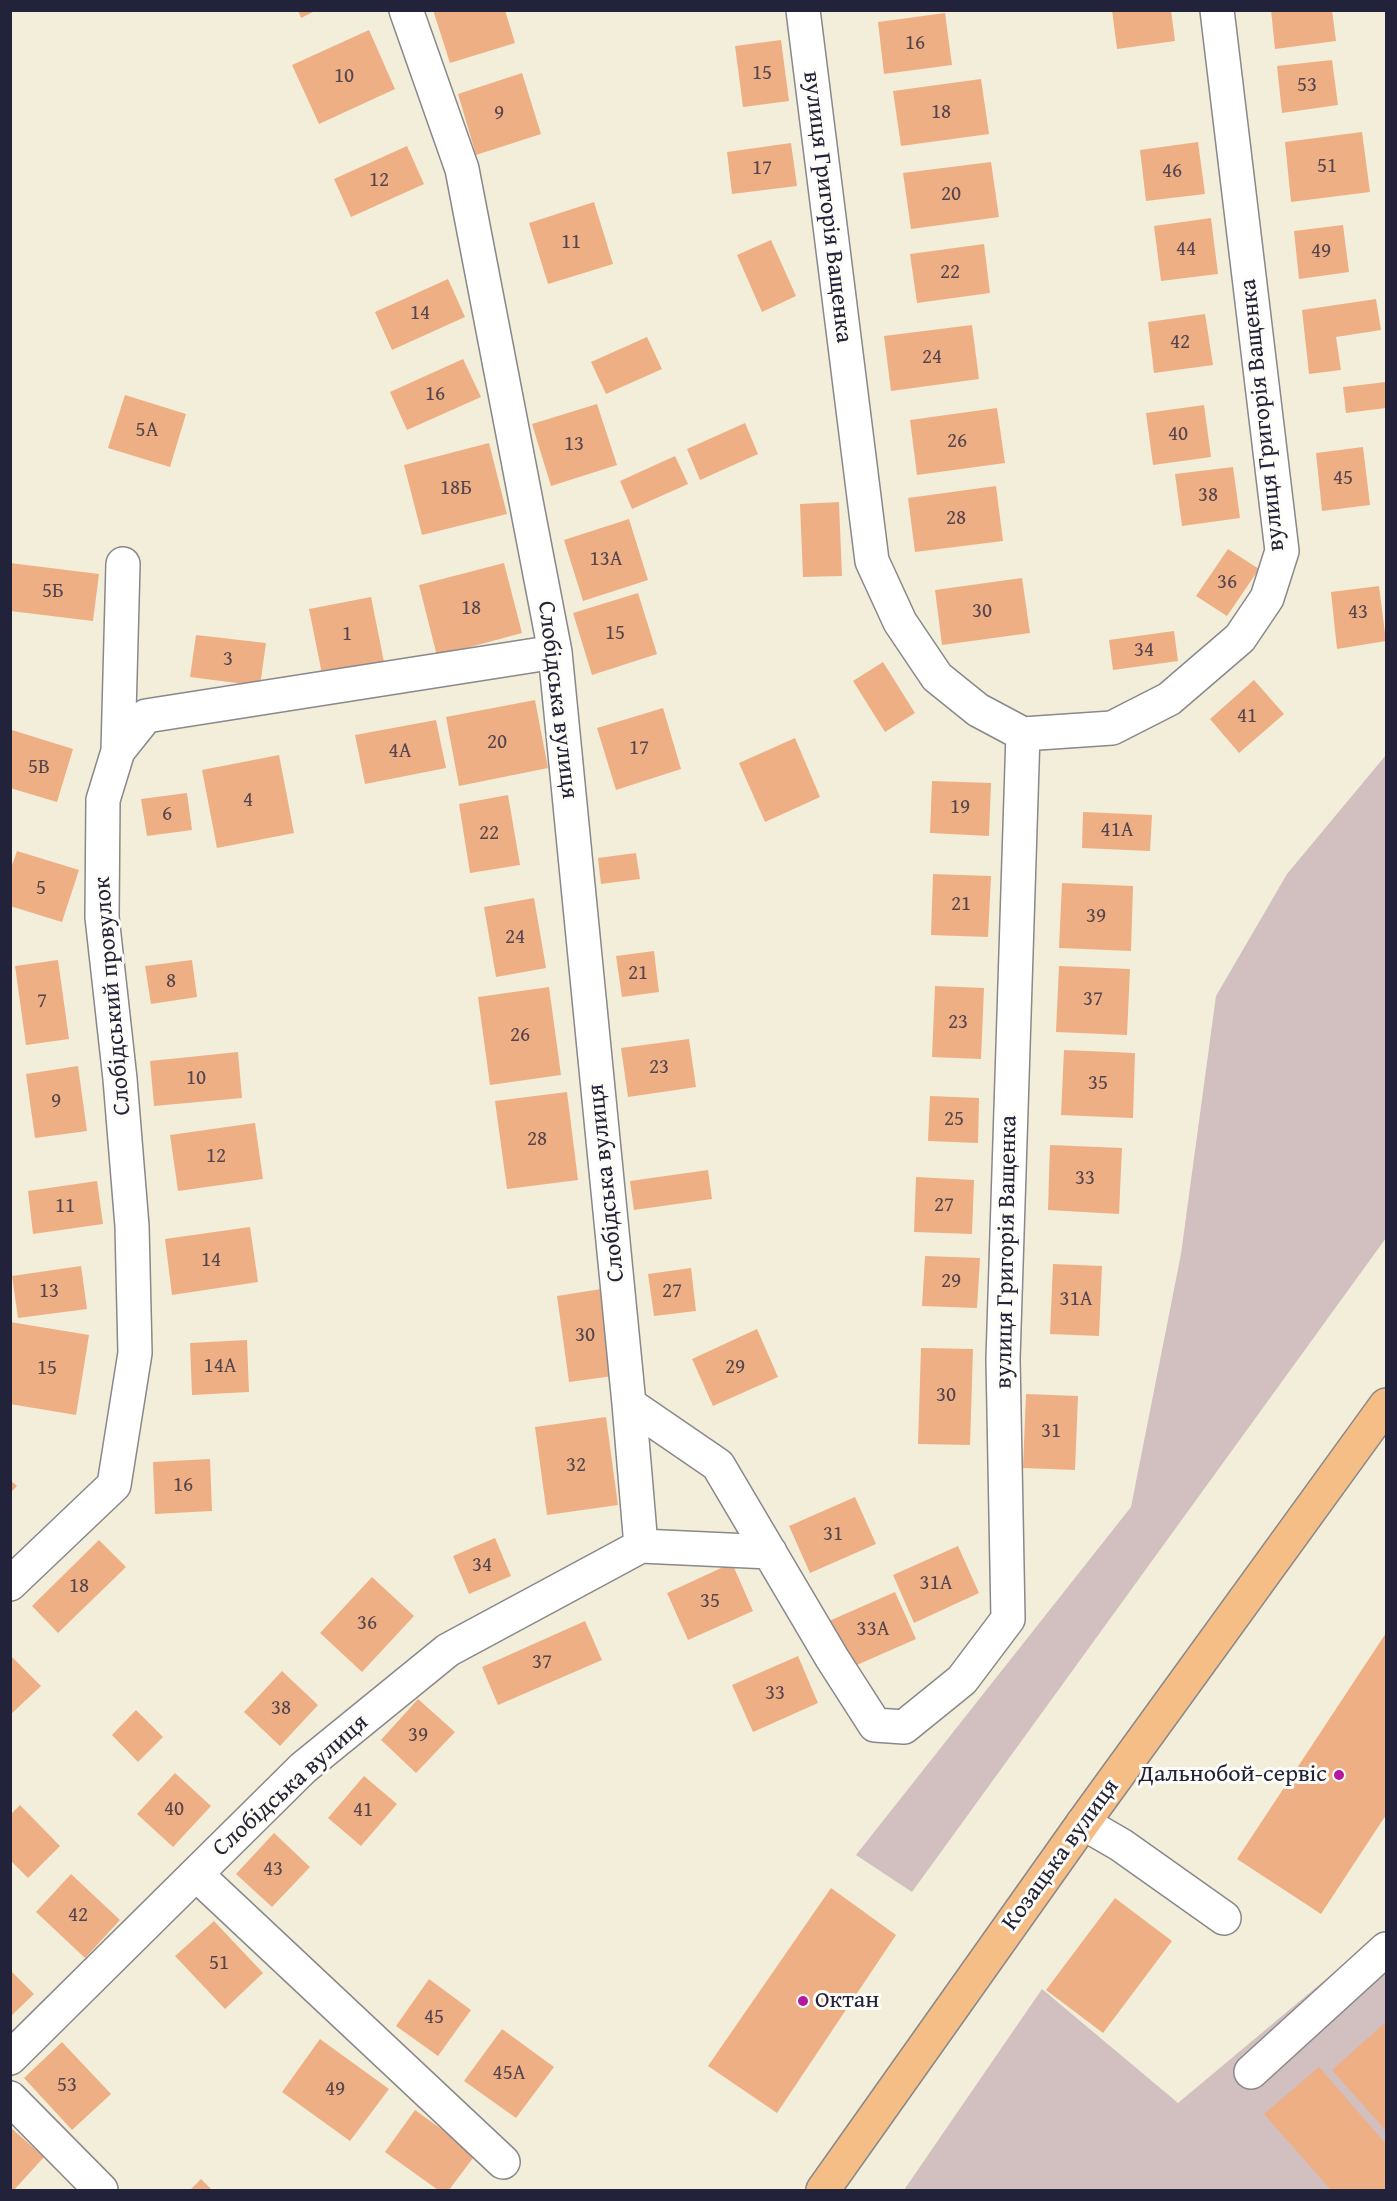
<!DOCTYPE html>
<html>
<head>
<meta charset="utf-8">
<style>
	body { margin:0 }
	#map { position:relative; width:1397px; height:2201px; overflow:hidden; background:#f3eeda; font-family:"Gentium Book Plus",serif }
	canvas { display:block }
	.frame { position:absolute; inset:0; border:12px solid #22223b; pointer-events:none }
</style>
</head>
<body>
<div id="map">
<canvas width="1397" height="2201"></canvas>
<div class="frame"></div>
</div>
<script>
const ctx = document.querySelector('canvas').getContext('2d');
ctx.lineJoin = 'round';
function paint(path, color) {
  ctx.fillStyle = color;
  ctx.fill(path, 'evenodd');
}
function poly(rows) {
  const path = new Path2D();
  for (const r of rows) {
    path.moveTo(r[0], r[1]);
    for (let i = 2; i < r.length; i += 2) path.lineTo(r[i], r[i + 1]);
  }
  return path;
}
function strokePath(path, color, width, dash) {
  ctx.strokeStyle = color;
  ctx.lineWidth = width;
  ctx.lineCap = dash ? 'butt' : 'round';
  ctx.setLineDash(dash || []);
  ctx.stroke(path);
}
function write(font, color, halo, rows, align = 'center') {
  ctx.font = font + ' "Gentium Book Plus",serif';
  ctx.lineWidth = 6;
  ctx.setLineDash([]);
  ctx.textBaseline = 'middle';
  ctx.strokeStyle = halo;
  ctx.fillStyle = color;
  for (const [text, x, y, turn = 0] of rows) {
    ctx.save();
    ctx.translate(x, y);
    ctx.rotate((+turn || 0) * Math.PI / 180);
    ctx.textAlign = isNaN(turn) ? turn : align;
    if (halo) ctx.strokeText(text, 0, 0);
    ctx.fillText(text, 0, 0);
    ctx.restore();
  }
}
const industrial = poly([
	[1386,755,1386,1238,912,1892,856,1855,1131,1507,1181,1254,1216,996,1287,874],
	[1386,1938,1386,2190,904,2190,1042,1989,1178,2103,1362,1949]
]);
const building = poly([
	[298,10,317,10,301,18],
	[433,10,505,10,515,43,450,63],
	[1112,10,1171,10,1175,41,1117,49],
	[1271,10,1332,10,1336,41,1275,49],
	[945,13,952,65,884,74,878,22],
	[369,30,395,89,319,124,292,65],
	[781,40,789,101,743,107,735,46],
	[1332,60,1338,105,1282,113,1277,66],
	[522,73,541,134,476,155,458,94],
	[981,79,989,134,901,146,893,91],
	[1362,132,1370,192,1291,202,1285,142],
	[1198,142,1205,194,1146,201,1140,150],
	[791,143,797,186,732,194,727,152],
	[407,146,424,184,351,217,334,179],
	[991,162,999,217,911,229,903,173],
	[594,202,613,264,548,284,529,223],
	[1211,218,1218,274,1161,281,1154,226],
	[1343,225,1349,272,1299,279,1294,231],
	[771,240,796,296,762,312,737,255],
	[984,244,990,293,917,303,910,254],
	[448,279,465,317,392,350,375,312],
	[1376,299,1381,330,1336,337,1341,370,1309,374,1302,310],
	[1205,314,1213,365,1154,373,1148,322],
	[972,325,979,379,891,391,884,336],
	[647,337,662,369,606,394,591,362],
	[463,359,481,397,407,430,390,392],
	[1386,382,1386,408,1346,413,1343,387],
	[125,395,186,414,170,467,108,448],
	[597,404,617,465,551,486,532,424],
	[1204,405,1211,457,1153,465,1146,413],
	[997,408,1005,463,917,475,910,420],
	[745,423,758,454,700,480,687,449],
	[489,443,507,514,422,535,404,465],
	[1363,447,1370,505,1322,511,1316,453],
	[675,456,688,484,632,509,620,481],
	[1233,467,1240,518,1182,526,1175,474],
	[996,486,1003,541,915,552,908,498],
	[839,502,842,576,803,577,800,504],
	[629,519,648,580,583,601,564,540],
	[1228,549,1259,569,1227,616,1196,596],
	[10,563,99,574,93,621,10,611],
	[504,563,522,633,437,656,419,585],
	[1022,578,1030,633,942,645,935,590],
	[1379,586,1386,641,1337,649,1331,592],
	[638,593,657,654,592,675,573,613],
	[371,597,384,662,322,674,309,609],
	[1174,631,1178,661,1113,670,1109,640],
	[196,635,266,643,260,686,190,677],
	[883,662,915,713,885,732,853,681],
	[1254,680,1284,714,1239,753,1210,719],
	[535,700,548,768,459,786,446,717],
	[663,708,681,769,616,790,597,728],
	[436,720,446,768,365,784,355,735],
	[12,730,73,749,57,802,10,788],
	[795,738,820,797,765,822,739,763],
	[279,755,294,833,217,848,202,770],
	[932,781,991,783,989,836,930,833],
	[187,793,192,830,147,836,141,799],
	[508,795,520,865,470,873,459,804],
	[1083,812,1152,815,1150,851,1082,848],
	[17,851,79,870,62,922,10,906,10,871],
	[636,853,640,879,601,884,598,858],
	[933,874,991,876,988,937,931,935],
	[1062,883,1133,886,1131,951,1059,948],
	[534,898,546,968,496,977,484,907],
	[654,951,659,992,622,997,616,956],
	[58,960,69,1039,26,1045,15,966],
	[192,960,197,997,151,1004,145,966],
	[1059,966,1130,969,1127,1035,1056,1032],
	[935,986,984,988,981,1059,932,1057],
	[549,987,561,1075,490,1085,478,997],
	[689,1039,696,1087,628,1097,621,1048],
	[1064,1050,1135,1053,1133,1118,1061,1115],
	[238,1052,242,1098,154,1106,150,1061],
	[78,1066,87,1131,35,1138,26,1074],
	[567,1092,578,1180,507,1189,495,1101],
	[930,1096,979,1098,978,1143,928,1141],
	[255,1123,263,1179,178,1191,170,1135],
	[1050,1145,1122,1148,1119,1214,1048,1210],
	[708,1170,712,1199,634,1210,630,1181],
	[916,1177,974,1180,972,1234,914,1232],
	[97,1181,103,1224,33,1234,28,1191],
	[250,1227,258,1282,172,1295,165,1239],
	[925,1256,980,1258,977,1308,922,1306],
	[1053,1264,1102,1266,1099,1336,1050,1334],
	[81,1266,87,1309,18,1318,12,1276],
	[691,1268,696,1311,654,1316,648,1274],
	[601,1289,613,1376,569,1382,557,1296],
	[10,1322,89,1335,76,1415,10,1404],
	[757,1329,778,1377,713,1406,692,1359],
	[247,1340,249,1392,192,1395,190,1343],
	[921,1348,973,1349,970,1445,918,1444],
	[1026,1394,1078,1396,1075,1470,1023,1468],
	[606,1417,618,1505,547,1515,535,1427],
	[210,1459,212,1511,155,1514,153,1462],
	[10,1480,17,1486,10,1493],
	[855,1497,876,1544,810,1573,789,1526],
	[495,1538,511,1576,469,1594,453,1556],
	[99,1540,126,1567,58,1633,32,1606],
	[958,1546,979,1593,914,1623,893,1575],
	[732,1563,753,1611,688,1640,667,1593],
	[372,1577,414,1616,362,1672,320,1633],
	[895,1592,916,1639,850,1668,829,1621],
	[585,1621,602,1660,498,1705,482,1667],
	[1386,1633,1386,1815,1321,1914,1237,1859],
	[10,1655,41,1686,10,1715],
	[798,1656,818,1703,753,1732,732,1685],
	[282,1671,318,1705,280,1746,244,1712],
	[418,1699,455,1732,416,1773,381,1740],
	[136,1710,163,1737,138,1762,112,1735],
	[175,1773,211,1806,173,1847,137,1814],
	[364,1776,397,1804,361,1846,328,1818],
	[20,1805,60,1846,28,1878,10,1860,10,1815],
	[274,1833,310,1867,272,1907,236,1874],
	[71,1874,120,1920,85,1958,36,1912],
	[831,1888,896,1935,777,2113,708,2066],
	[1115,1898,1172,1941,1103,2033,1046,1990],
	[214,1921,263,1973,225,2009,175,1956],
	[10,1970,34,1994,10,2017],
	[429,1979,471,2010,438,2056,396,2026],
	[1386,2022,1386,2131,1332,2070],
	[502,2029,554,2067,516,2118,464,2081],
	[320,2039,389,2089,350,2141,282,2092],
	[62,2042,111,2094,72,2130,24,2078],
	[1319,2067,1386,2144,1386,2190,1331,2190,1264,2114],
	[415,2110,476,2154,449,2190,438,2190,385,2152],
	[10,2127,44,2157,14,2190,10,2190],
	[201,2179,212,2190,190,2190]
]);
const minor = poly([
	[406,10,462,169,555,652,629,1404,641,1546],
	[803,10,872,561,900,622,937,677,978,710,1023,734,1112,728,1169,699,1240,638,1267,598,1282,551,1217,10],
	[118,751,123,564],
	[629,1404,718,1465,832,1658,875,1725,904,1727,962,1680,1008,1619,1003,1359,1023,734],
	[10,1584,114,1485,135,1353,132,1226,120,1079,102,917,103,800,118,751,146,716,555,652],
	[1083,1823,1121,1845,1224,1918],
	[196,1874,503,2162],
	[10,2058,303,1768,448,1650,641,1546,770,1552],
	[1251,2072,1386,1949],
	[10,2098,101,2190]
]);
const major = poly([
	[823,2190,1083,1823,1386,1405]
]);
const markers = [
	[1339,1775,6,"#b5179e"],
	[803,2001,6,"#b5179e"]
];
const numberNames = [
	["16",915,44],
	["15",762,74],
	["10",344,77],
	["53",1307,86],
	["18",941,113],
	["9",499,114],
	["51",1327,167],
	["17",762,169],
	["46",1172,172],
	["12",379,181],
	["20",951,195],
	["11",571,243],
	["44",1186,250],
	["49",1321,252],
	["22",950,273],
	["14",420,314],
	["42",1180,343],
	["24",932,358],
	["16",435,395],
	["5А",147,431],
	["40",1178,435],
	["26",957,442],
	["13",574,445],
	["45",1343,479],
	["18Б",456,489],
	["38",1208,496],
	["28",956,519],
	["13А",606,560],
	["36",1227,583],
	["5Б",53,592],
	["18",471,609],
	["30",982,612],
	["43",1358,613],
	["15",615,634],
	["1",347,635],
	["34",1144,651],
	["3",228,660],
	["41",1247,717],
	["20",497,743],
	["17",639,749],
	["4А",400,752],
	["5В",39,768],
	["4",248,801],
	["19",960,808],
	["6",167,815],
	["41А",1117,831],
	["22",489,834],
	["5",41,889],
	["21",961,905],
	["39",1096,917],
	["24",515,938],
	["21",638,974],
	["8",171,982],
	["37",1093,1000],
	["7",42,1002],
	["23",958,1023],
	["26",520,1036],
	["23",659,1068],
	["10",196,1079],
	["35",1098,1084],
	["9",56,1102],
	["25",954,1120],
	["28",537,1140],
	["12",216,1157],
	["33",1085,1179],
	["27",944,1206],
	["11",65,1207],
	["14",211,1261],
	["29",951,1282],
	["13",49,1292],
	["27",672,1292],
	["31А",1076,1300],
	["30",585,1336],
	["14А",220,1367],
	["29",735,1368],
	["15",47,1369],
	["30",946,1396],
	["31",1051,1432],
	["32",576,1466],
	["16",183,1486],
	["31",833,1535],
	["34",482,1566],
	["31А",936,1584],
	["18",79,1587],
	["35",710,1602],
	["36",367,1624],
	["33А",873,1630],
	["37",542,1663],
	["33",775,1694],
	["38",281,1709],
	["39",418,1736],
	["40",174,1810],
	["41",363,1811],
	["43",273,1870],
	["42",78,1916],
	["51",219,1964],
	["45",434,2018],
	["45А",509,2074],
	["53",67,2086],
	["49",335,2090]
];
const streetNames = [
	["вулиця Григорія Ващенка",827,207,83],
	["вулиця Григорія Ващенка",1263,415,-96],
	["Слобідська вулиця",557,700,83],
	["Слобідський провулок",113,996,-95],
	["Слобідська вулиця",607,1183,-96],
	["вулиця Григорія Ващенка",1007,1252,-89],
	["Слобідська вулиця",291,1786,-42],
	["Козацька вулиця",1061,1855,-54]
];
const poiNames = [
	["Дальнобой-сервіс",1327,1775],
	["Октан",815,2001,"left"]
];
paint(industrial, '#d2bfbf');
paint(building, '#efaf85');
strokePath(minor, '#8a888a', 36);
strokePath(major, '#8a888a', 36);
strokePath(minor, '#fff', 33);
strokePath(major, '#f6be87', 33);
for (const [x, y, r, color] of markers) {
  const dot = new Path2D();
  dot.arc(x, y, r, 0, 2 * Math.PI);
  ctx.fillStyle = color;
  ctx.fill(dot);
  strokePath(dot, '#fdfcf7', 2);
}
write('21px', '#55454e', null, numberNames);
write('24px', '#22223b', '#fdfcf7', streetNames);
write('24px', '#22223b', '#fdfcf7', poiNames, 'right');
</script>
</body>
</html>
